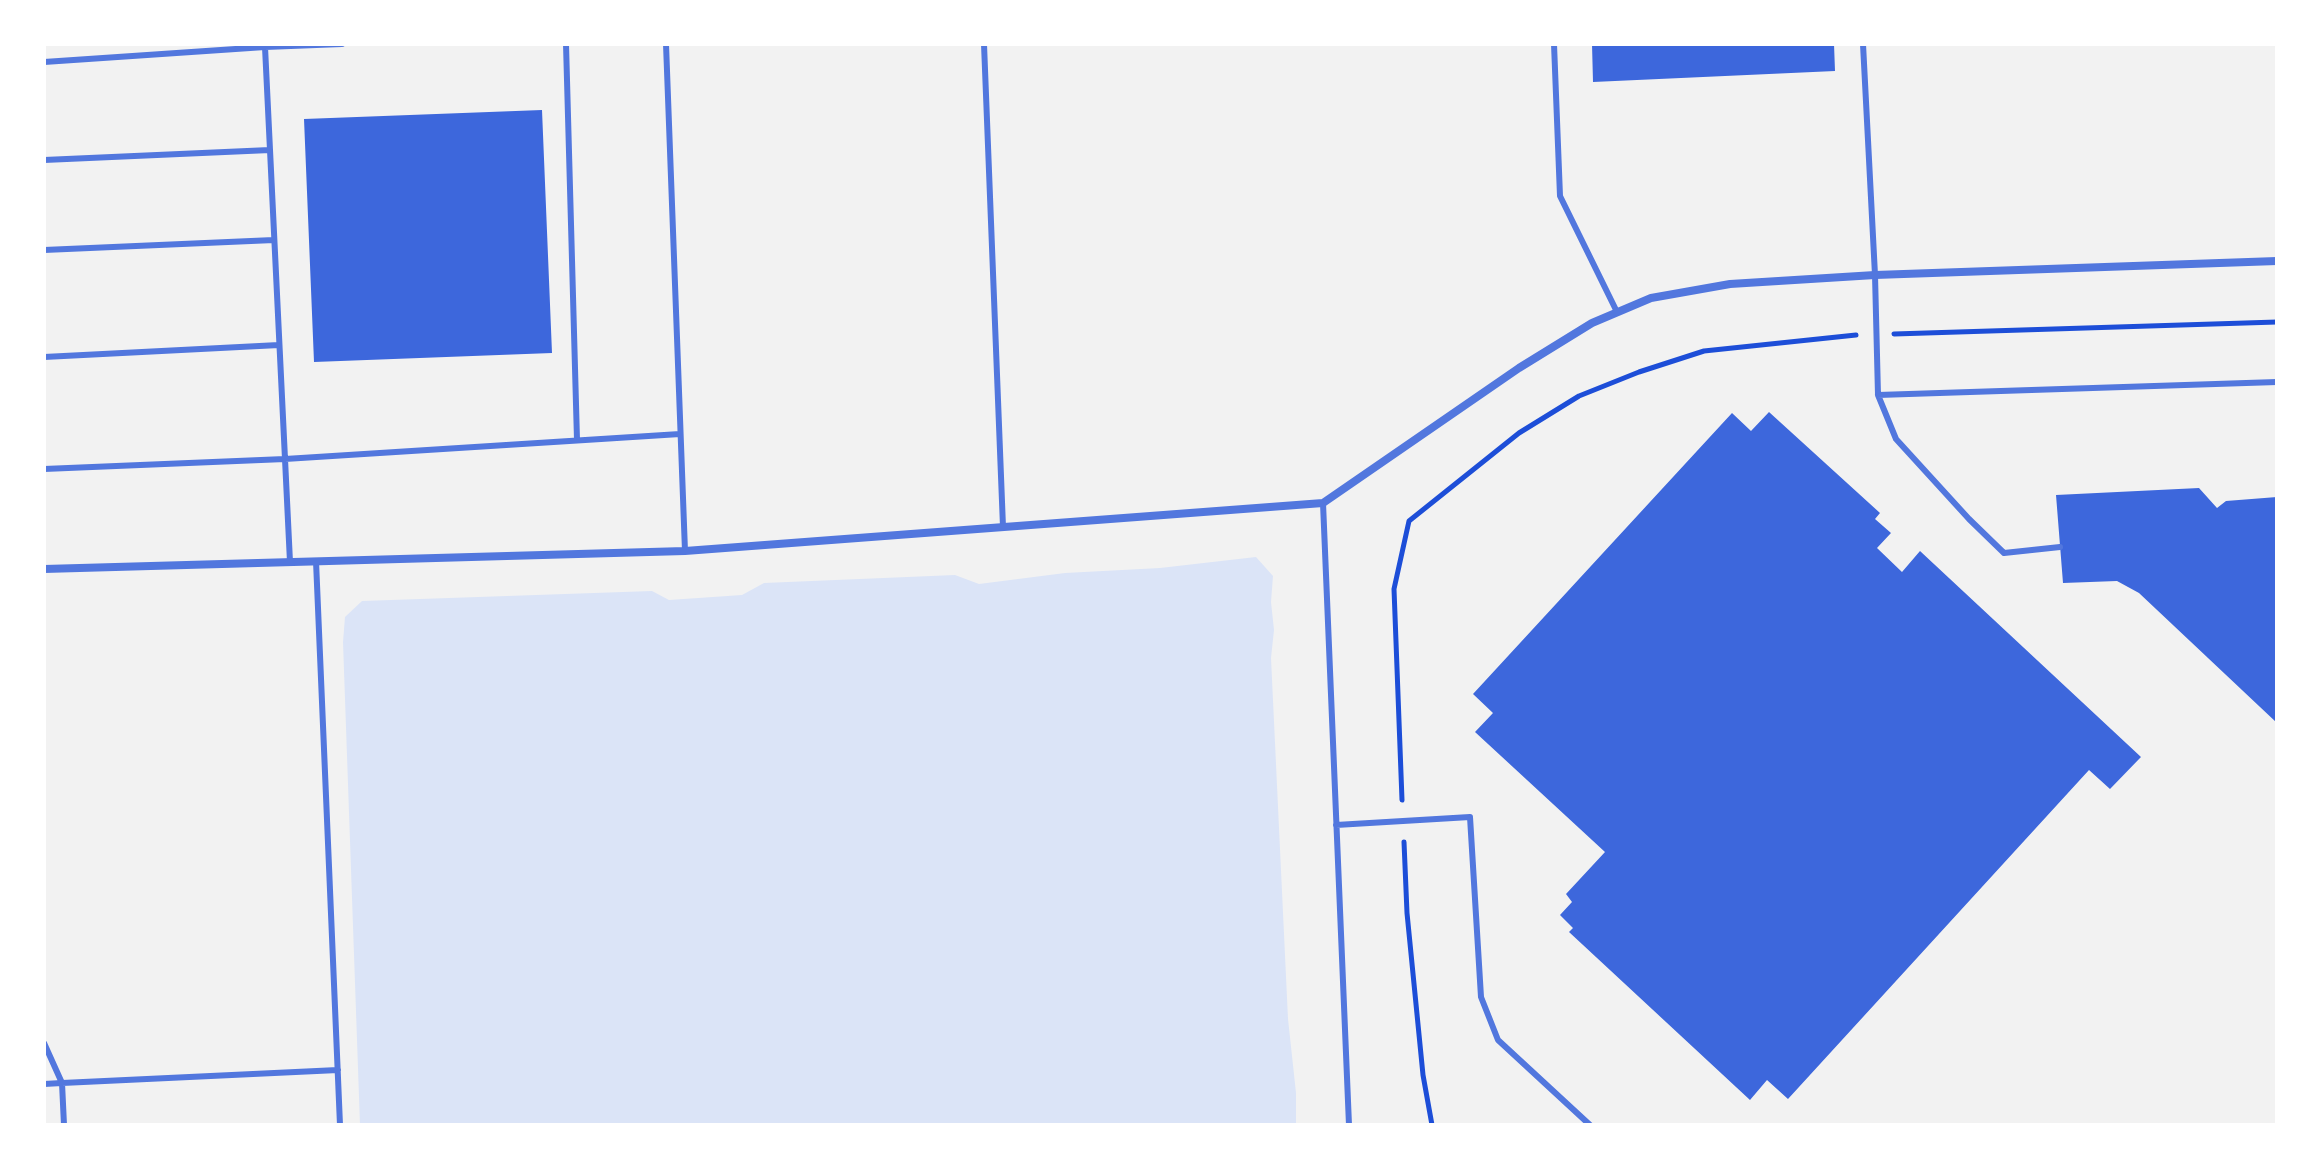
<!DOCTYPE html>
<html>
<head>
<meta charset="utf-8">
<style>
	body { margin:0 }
	#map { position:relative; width:2321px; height:1169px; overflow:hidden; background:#f2f2f2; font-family:"Sofia Sans Condensed",sans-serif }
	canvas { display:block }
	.frame { position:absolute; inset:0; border:46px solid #fff; pointer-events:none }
</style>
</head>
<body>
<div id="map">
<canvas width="2321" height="1169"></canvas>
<div class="frame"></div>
</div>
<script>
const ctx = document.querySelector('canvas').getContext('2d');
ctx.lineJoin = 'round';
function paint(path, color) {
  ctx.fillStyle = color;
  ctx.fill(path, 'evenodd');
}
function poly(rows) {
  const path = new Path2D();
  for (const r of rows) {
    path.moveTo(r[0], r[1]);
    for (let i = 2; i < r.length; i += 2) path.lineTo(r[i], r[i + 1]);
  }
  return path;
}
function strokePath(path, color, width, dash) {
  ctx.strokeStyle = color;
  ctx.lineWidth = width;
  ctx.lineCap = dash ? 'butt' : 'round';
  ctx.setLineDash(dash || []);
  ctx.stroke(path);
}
const green = poly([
	[1256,557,1273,576,1271,602,1274,630,1271,658,1288,1019,1296,1093,1296,1125,360,1125,343,642,345,617,362,601,652,591,669,600,742,595,764,583,955,575,979,584,1065,573,1160,568]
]);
const building = poly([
	[1592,44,1834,44,1835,71,1593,82],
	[542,110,552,353,314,362,304,119],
	[1769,412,1880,513,1875,519,1891,533,1877,548,1902,572,1920,551,2141,757,2110,789,2089,770,1788,1099,1767,1080,1750,1100,1569,932,1573,928,1560,915,1572,902,1566,894,1605,852,1475,732,1493,713,1473,694,1732,413,1751,431],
	[2199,488,2217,508,2226,501,2277,497,2277,723,2139,593,2117,581,2063,583,2056,495]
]);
const path = poly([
	[1894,334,2277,322],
	[1402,800,1394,589,1409,521,1519,433,1579,396,1639,372,1704,351,1856,335],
	[1404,842,1407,913,1423,1075,1432,1125]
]);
const service = poly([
	[566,44,577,440],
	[666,44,685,551],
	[984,44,1003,527],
	[1554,44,1560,196,1617,312],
	[1863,44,1875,275,1878,395,2277,382],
	[265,47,342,44],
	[44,62,265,47,290,562],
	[44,160,270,150],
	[44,250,274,240],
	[44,357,279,345],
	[1878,395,1896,439,1969,519,2004,553,2060,547],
	[44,469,285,459,680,434],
	[1323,503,1349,1125],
	[316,561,340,1125],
	[1336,825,1470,817,1481,997,1498,1040,1590,1125],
	[44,1043,62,1083,338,1070],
	[44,1084,62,1083,64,1125]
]);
const minor = poly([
	[44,569,685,551,1323,503,1519,368,1592,323,1651,298,1730,284,1875,275,2277,261]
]);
paint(green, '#dbe4f7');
paint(building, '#3d67dc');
strokePath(path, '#1d4ed8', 5);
strokePath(service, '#5277de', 6);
strokePath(minor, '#5277de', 8);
</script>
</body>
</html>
